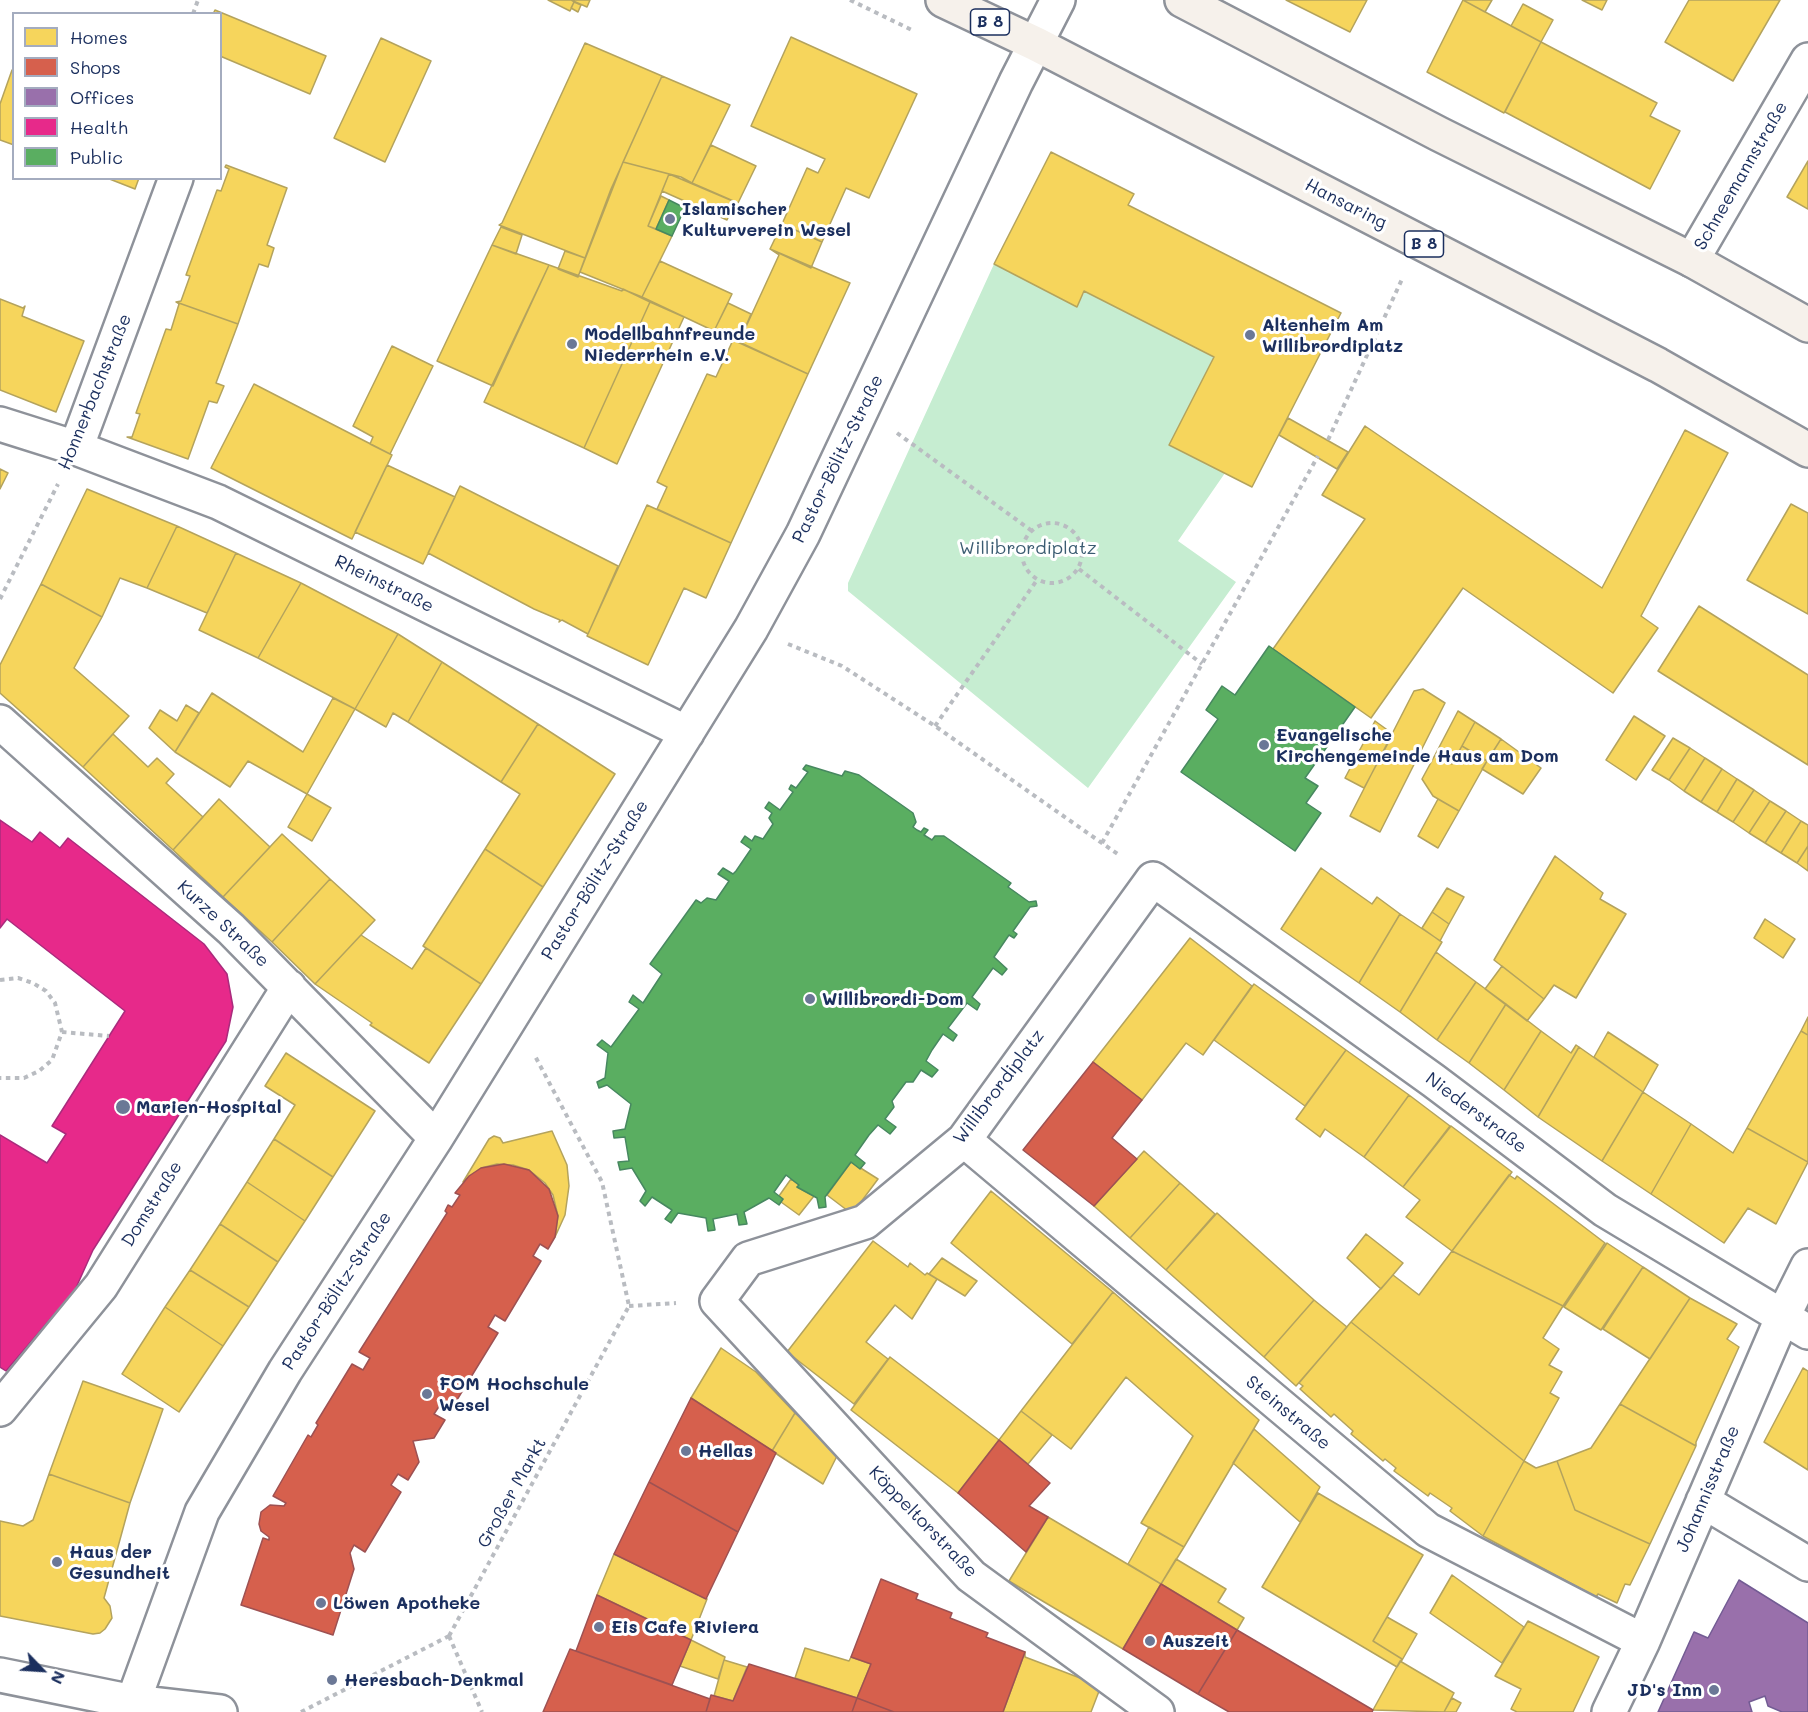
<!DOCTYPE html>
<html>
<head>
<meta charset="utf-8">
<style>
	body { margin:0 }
	#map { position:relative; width:1808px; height:1712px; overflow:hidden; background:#fff; font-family:Mali,sans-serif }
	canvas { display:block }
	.legend { position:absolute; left:12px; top:12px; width:210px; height:168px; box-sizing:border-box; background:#fff; border:2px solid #a4acbf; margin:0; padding:8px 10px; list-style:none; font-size:18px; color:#1b2f5e }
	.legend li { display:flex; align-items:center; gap:12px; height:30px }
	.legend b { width:30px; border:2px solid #a4acbf }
	.north { position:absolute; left:12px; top:1640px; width:60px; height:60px; -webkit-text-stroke:4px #fff; paint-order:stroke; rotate:115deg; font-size:16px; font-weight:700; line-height:24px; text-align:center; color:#1b2f5e }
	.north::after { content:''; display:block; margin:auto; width:21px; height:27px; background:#1b2f5e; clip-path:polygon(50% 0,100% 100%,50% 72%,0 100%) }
</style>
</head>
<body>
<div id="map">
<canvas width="1808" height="1712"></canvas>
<ul class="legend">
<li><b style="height:16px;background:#f6d55c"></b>Homes</li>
<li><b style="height:16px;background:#d6604d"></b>Shops</li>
<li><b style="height:16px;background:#9970ab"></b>Offices</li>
<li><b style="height:16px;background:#e7298a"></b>Health</li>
<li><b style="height:16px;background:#5aae61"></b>Public</li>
</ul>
<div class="north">N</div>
</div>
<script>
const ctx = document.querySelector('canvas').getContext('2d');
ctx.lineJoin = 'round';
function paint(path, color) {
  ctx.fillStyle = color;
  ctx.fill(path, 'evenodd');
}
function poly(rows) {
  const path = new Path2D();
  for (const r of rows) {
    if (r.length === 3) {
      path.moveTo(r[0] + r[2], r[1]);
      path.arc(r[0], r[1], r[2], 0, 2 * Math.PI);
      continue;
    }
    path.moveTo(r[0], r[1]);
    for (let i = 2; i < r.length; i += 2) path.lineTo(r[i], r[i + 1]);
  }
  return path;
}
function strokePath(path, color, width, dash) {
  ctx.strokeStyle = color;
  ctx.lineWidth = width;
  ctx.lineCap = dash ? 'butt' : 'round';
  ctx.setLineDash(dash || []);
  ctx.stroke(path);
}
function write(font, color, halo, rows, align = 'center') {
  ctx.font = font + ' Mali,sans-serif';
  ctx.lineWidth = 6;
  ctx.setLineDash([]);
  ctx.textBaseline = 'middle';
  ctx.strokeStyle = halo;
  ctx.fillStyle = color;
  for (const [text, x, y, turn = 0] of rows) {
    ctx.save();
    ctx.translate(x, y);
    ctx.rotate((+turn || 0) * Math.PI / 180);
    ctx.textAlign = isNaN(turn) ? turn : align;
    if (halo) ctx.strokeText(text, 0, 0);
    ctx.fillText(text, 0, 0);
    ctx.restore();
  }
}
const green = poly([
	[994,264,1077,306,1085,291,1214,357,1169,445,1225,473,1178,541,1236,582,1088,788,848,591,848,583]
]);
const homes = poly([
	[548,0,571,0,574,2,570,11,548,0],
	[571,0,590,0,587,7,571,0],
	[1286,0,1367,0,1350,32,1286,0],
	[1463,0,1541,42,1504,113,1427,72,1463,0],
	[1463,0,1492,0,1485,12,1463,0],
	[1582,0,1607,0,1602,10,1582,0],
	[1689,0,1780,0,1733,81,1665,42,1689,0],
	[574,2,581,5,578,12,571,8,574,2],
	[1523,4,1553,20,1541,42,1511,26,1523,4],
	[215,10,326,56,310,94,220,56,220,14,213,14,215,10],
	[791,37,917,94,869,198,846,188,822,242,782,224,807,168,818,173,825,159,751,126,791,37],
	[381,38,431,61,385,162,334,138,381,38],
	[1541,42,1657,103,1650,116,1680,131,1650,189,1505,112,1541,42],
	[585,43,662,76,611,189,585,258,499,225,502,223,585,43],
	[12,70,14,71,14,145,0,140,0,104,12,70],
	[662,76,730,105,692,183,681,177,623,162,662,76],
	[711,145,756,166,738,203,692,183,711,145],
	[1051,152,1134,194,1128,205,1341,313,1252,487,1169,445,1214,357,1084,291,1077,307,994,264,1051,152],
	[1808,161,1808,209,1787,197,1808,161],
	[623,162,669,174,648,226,672,236,642,297,580,272,623,162],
	[226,165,287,188,267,245,274,248,268,267,259,264,238,324,176,302,181,301,190,276,186,275,217,190,221,191,229,169,225,167,226,165],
	[669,174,735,202,727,220,662,191,669,174],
	[107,178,139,178,135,189,107,178],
	[661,196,669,200,656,229,648,226,661,196],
	[782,224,822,242,811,268,770,249,782,224],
	[501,227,522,235,516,254,492,245,501,227],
	[492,245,549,265,493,386,437,361,492,245],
	[770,249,850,283,808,374,739,342,779,255,770,249],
	[565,251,585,258,578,277,558,269,565,251],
	[660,261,732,294,714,331,642,297,660,261],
	[549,265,622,291,623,289,650,302,584,448,484,402,549,265],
	[0,299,23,308,25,306,22,316,84,341,56,412,0,390,0,299],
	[176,302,238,324,216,383,224,386,217,403,209,401,188,459,127,437,132,437,140,414,136,413,166,329,171,330,179,304,176,302],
	[650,302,684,317,617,464,584,448,650,302],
	[728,303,751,314,739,342,714,331,728,303],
	[733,340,808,374,731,543,657,509,667,487,657,482,707,374,716,377,733,340],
	[392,346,433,366,390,454,370,444,373,437,353,426,392,346],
	[254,384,392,455,352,539,211,468,254,384],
	[1288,418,1348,452,1337,469,1279,435,1288,418],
	[1365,426,1602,588,1685,430,1728,453,1641,616,1658,628,1613,693,1463,588,1371,718,1273,649,1365,519,1322,495,1365,426],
	[387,465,455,497,423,564,355,532,387,465],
	[0,469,8,473,0,489,0,469],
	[460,486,618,566,588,634,562,620,559,622,560,620,534,609,428,553,460,486],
	[87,489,177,526,147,588,120,578,102,617,41,584,87,489],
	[1791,504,1808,513,1808,614,1747,580,1791,504],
	[647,505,731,543,706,598,684,588,648,665,587,636,647,505],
	[177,526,236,553,207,613,147,588,177,526],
	[236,553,301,583,258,658,199,630,236,553],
	[301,583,398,634,355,709,258,658,301,583],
	[41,584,102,617,74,668,129,716,83,767,0,693,0,665,41,584],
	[1699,606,1808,675,1808,765,1658,671,1699,606],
	[398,634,442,662,408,722,393,713,386,727,355,709,398,634],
	[442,662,538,724,501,782,408,722,442,662],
	[1423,689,1445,703,1380,832,1350,816,1414,691,1423,689],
	[212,693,303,752,333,698,355,709,307,794,248,761,230,787,175,752,212,693],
	[186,705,199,713,175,752,149,728,160,710,177,721,186,705],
	[1458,711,1475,722,1452,764,1435,755,1458,711],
	[1634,716,1665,736,1636,780,1606,760,1634,716],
	[1375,721,1393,734,1364,788,1345,778,1375,721],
	[1475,722,1501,739,1487,761,1462,746,1475,722],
	[538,724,615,774,543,887,485,849,520,794,501,782,538,724],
	[113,734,148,767,157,758,174,774,166,783,203,817,173,850,83,767,113,734],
	[1673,738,1690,748,1669,780,1652,770,1673,738],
	[1501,739,1541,768,1523,794,1482,769,1501,739],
	[1462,746,1487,761,1459,811,1433,796,1422,779,1435,755,1452,764,1462,746],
	[1690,748,1705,758,1684,791,1669,780,1690,748],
	[1705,758,1722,769,1701,802,1684,791,1705,758],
	[1722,769,1737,779,1717,812,1701,802,1722,769],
	[1737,779,1754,790,1733,822,1717,812,1737,779],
	[1754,790,1770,801,1749,833,1733,822,1754,790],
	[307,794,331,808,312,841,288,827,307,794],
	[219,799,270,847,223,897,173,850,219,799],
	[1438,799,1459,811,1438,848,1418,836,1438,799],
	[1770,801,1786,811,1765,843,1749,833,1770,801],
	[1786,811,1801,821,1781,853,1765,843,1786,811],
	[1801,821,1808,825,1808,846,1797,863,1781,853,1801,821],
	[282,834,330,879,272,942,223,897,282,834],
	[1808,846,1808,871,1797,863,1808,846],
	[485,849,543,887,481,984,423,946,485,849],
	[1555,856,1603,893,1600,899,1626,914,1576,998,1554,985,1544,999,1494,960,1555,856],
	[1321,868,1372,904,1377,897,1400,914,1359,983,1281,929,1321,868],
	[330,879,375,920,315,984,272,942,330,879],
	[1447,888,1464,897,1449,924,1432,912,1447,888],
	[1432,912,1449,924,1440,941,1422,928,1432,912],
	[1400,914,1442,942,1400,1012,1359,983,1400,914],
	[1765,919,1795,939,1783,958,1754,938,1765,919],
	[361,935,412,969,426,948,481,984,429,1063,370,1025,372,1023,315,984,361,935],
	[1190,938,1252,986,1203,1055,1186,1043,1142,1100,1093,1062,1190,938],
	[1436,952,1476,982,1437,1040,1400,1012,1436,952],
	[1502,966,1544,999,1527,1021,1485,989,1502,966],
	[1476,982,1506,1004,1469,1063,1437,1040,1476,982],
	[1254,984,1346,1050,1305,1106,1214,1040,1254,984],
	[1506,1004,1541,1031,1504,1090,1469,1063,1506,1004],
	[1808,1017,1808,1035,1801,1031,1808,1017],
	[1541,1031,1571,1053,1576,1045,1579,1047,1538,1117,1504,1090,1541,1031],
	[1801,1031,1808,1035,1808,1162,1747,1128,1801,1031],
	[1608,1032,1658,1065,1643,1092,1594,1057,1608,1032],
	[1579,1047,1643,1092,1602,1161,1538,1117,1579,1047],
	[1346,1050,1409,1095,1364,1157,1325,1129,1320,1137,1296,1119,1346,1050],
	[286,1053,375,1111,333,1177,274,1139,295,1105,265,1086,286,1053],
	[1643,1092,1691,1124,1651,1194,1602,1161,1643,1092],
	[1409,1095,1450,1126,1403,1187,1364,1157,1409,1095],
	[1691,1124,1733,1153,1747,1128,1808,1162,1776,1224,1748,1208,1724,1243,1651,1194,1691,1124],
	[1451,1126,1512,1172,1452,1251,1406,1217,1420,1200,1403,1187,1451,1126],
	[552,1131,567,1165,569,1186,565,1215,555,1237,558,1216,553,1195,545,1183,529,1170,513,1165,497,1164,481,1168,463,1182,489,1139,494,1136,500,1138,503,1143,552,1131],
	[274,1139,333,1177,305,1221,247,1182,274,1139],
	[1144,1151,1180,1183,1130,1238,1094,1206,1144,1151],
	[851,1162,878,1179,852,1214,827,1195,851,1162],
	[1509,1175,1515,1179,1517,1176,1605,1243,1563,1306,1452,1251,1509,1175],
	[791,1179,799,1185,797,1187,814,1196,799,1215,781,1202,783,1199,779,1196,791,1179],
	[247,1182,305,1221,278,1262,220,1224,247,1182],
	[1180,1183,1215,1214,1166,1270,1130,1238,1180,1183],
	[991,1191,1113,1292,1072,1344,951,1243,991,1191],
	[1217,1213,1314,1300,1264,1357,1166,1270,1217,1213],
	[220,1224,278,1262,249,1307,190,1270,220,1224],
	[1366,1234,1403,1263,1381,1289,1347,1258,1366,1234],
	[873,1241,908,1267,910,1263,925,1275,927,1273,937,1279,912,1319,895,1305,866,1342,888,1359,854,1404,787,1352,873,1241],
	[1607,1243,1643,1267,1601,1330,1564,1307,1607,1243],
	[1452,1251,1563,1306,1543,1338,1559,1349,1549,1365,1562,1372,1550,1393,1559,1398,1524,1461,1351,1322,1393,1275,1419,1295,1452,1251],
	[942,1258,977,1281,965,1296,929,1274,942,1258],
	[1643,1267,1690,1298,1650,1359,1603,1329,1643,1267],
	[190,1270,249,1307,223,1346,165,1307,190,1270],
	[1113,1292,1259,1420,1184,1547,1141,1523,1193,1436,1126,1377,1071,1449,1021,1411,1113,1292],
	[1690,1298,1737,1324,1727,1339,1739,1347,1696,1442,1696,1446,1620,1404,1690,1298],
	[1314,1300,1347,1327,1296,1386,1264,1357,1314,1300],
	[165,1307,223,1346,179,1412,122,1374,165,1307],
	[1351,1322,1524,1461,1483,1536,1450,1511,1452,1508,1430,1493,1428,1496,1394,1471,1396,1468,1385,1459,1383,1461,1351,1434,1353,1431,1334,1414,1331,1417,1300,1389,1303,1386,1299,1383,1351,1322],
	[721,1348,756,1372,795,1413,772,1451,691,1398,721,1348],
	[890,1357,999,1440,958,1493,851,1410,890,1357],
	[1803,1368,1808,1371,1808,1470,1764,1442,1803,1368],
	[83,1381,163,1409,130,1503,49,1474,83,1381],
	[1620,1404,1696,1446,1650,1544,1575,1510,1557,1461,1591,1448,1620,1404],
	[1021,1411,1052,1435,1028,1464,999,1440,1021,1411],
	[795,1413,840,1450,823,1484,772,1451,795,1413],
	[1254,1429,1320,1487,1300,1522,1233,1463,1254,1429],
	[1524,1461,1536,1468,1557,1461,1575,1510,1650,1544,1630,1585,1625,1584,1617,1603,1598,1594,1596,1597,1483,1536,1524,1461],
	[49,1474,130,1503,104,1598,110,1606,112,1618,105,1629,100,1633,93,1634,0,1616,0,1521,23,1526,33,1520,49,1474],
	[1318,1493,1423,1555,1373,1641,1402,1659,1397,1667,1262,1587,1318,1493],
	[1048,1517,1161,1584,1123,1649,1009,1581,1048,1517],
	[1149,1527,1184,1547,1161,1584,1128,1564,1149,1527],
	[614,1554,707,1599,691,1640,597,1595,614,1554],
	[1176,1559,1226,1589,1218,1602,1244,1618,1237,1630,1161,1584,1176,1559],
	[1452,1575,1524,1627,1502,1663,1430,1613,1452,1575],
	[1387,1617,1417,1634,1401,1662,1402,1659,1373,1641,1387,1617],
	[1528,1621,1599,1657,1573,1712,1517,1712,1511,1709,1521,1689,1495,1676,1528,1621],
	[691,1640,725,1657,718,1679,680,1666,691,1640],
	[805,1648,849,1661,851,1657,871,1664,857,1698,795,1678,805,1648],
	[1025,1652,1025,1657,1101,1686,1091,1712,1003,1712,1025,1652],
	[724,1660,747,1667,733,1701,714,1696,724,1660],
	[1400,1661,1454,1693,1444,1712,1373,1710,1400,1661],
	[1452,1698,1461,1703,1456,1712,1444,1712,1452,1698]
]);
const shops = poly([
	[1093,1062,1142,1100,1112,1138,1137,1159,1094,1206,1023,1150,1093,1062],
	[504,1164,529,1170,549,1189,558,1216,555,1237,548,1249,540,1244,533,1256,541,1261,505,1321,495,1315,488,1327,498,1333,452,1408,442,1402,434,1414,445,1420,434,1438,413,1441,419,1462,408,1480,398,1474,391,1485,401,1492,365,1552,354,1545,350,1553,354,1569,333,1635,241,1605,263,1538,269,1540,269,1537,261,1531,259,1524,261,1512,270,1505,284,1506,286,1503,273,1496,308,1435,311,1437,318,1425,316,1423,352,1364,363,1370,370,1358,359,1352,447,1213,445,1211,448,1205,452,1207,460,1195,455,1193,469,1176,481,1168,504,1164],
	[691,1398,776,1453,738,1532,649,1482,691,1398],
	[999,1440,1050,1483,1029,1506,1048,1517,1026,1552,958,1493,999,1440],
	[649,1482,738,1532,706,1599,614,1554,649,1482],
	[881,1579,918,1594,916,1599,952,1613,950,1618,988,1633,986,1637,1025,1652,1003,1712,894,1712,857,1698,871,1664,851,1657,881,1579],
	[1161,1584,1237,1630,1198,1694,1123,1649,1161,1584],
	[597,1595,691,1640,672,1685,576,1651,597,1595],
	[1237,1630,1373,1710,1372,1712,1229,1712,1198,1694,1237,1630],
	[570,1649,710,1699,706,1712,543,1712,570,1649],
	[749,1664,857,1698,852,1712,706,1712,711,1695,733,1701,749,1664],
	[857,1698,894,1712,852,1712,857,1698]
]);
const offices = poly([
	[1739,1580,1808,1623,1808,1712,1782,1712,1768,1706,1765,1696,1749,1702,1752,1712,1658,1712,1694,1632,1708,1638,1739,1580]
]);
const health = poly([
	[0,820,32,842,40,832,60,848,68,838,204,944,227,974,233,1007,226,1041,93,1250,75,1290,6,1371,0,1367,0,1135,47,1163,66,1134,52,1126,125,1011,7,919,0,928,0,820]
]);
const public = poly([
	[669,200,685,208,672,236,656,229,669,200],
	[1269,646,1355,707,1305,778,1318,786,1306,803,1321,813,1295,851,1181,772,1218,719,1206,710,1222,686,1235,695,1269,646],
	[806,765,842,776,845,771,859,775,913,813,916,822,913,827,917,830,921,832,924,828,928,830,924,835,932,840,935,836,944,836,1011,883,1008,887,1029,902,1036,901,1037,906,1030,907,1013,931,1017,934,1014,938,1009,935,994,957,1007,969,1002,975,993,968,972,997,980,1004,977,1010,967,1003,948,1028,957,1035,953,1041,943,1034,932,1050,926,1061,938,1070,932,1077,921,1070,913,1082,906,1082,892,1101,894,1107,885,1119,896,1127,890,1134,878,1125,869,1135,855,1155,865,1163,860,1169,851,1162,825,1197,826,1207,819,1208,817,1198,797,1187,799,1185,786,1175,774,1192,783,1199,779,1205,769,1198,744,1212,747,1224,739,1225,737,1214,713,1219,715,1230,708,1231,706,1218,678,1213,671,1223,665,1219,672,1210,652,1197,645,1206,640,1201,646,1191,632,1168,620,1170,618,1162,629,1161,625,1137,614,1138,613,1131,625,1129,631,1104,607,1085,599,1088,597,1082,605,1078,608,1053,597,1045,602,1040,611,1047,639,1009,629,1002,633,995,643,1003,662,974,650,964,696,900,701,903,707,898,716,900,729,881,718,874,723,868,733,874,736,871,751,849,741,842,745,836,752,841,755,836,763,839,773,824,769,818,772,813,765,808,769,802,780,810,793,792,789,789,791,785,796,788,808,772,803,769,806,765]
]);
const path = poly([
	[850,0,914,31],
	[193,14,198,0],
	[897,433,1032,531],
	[1328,440,1403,277],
	[1052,553,30],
	[1079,569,1202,664],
	[0,599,58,484],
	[788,644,842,666,935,726,1119,855],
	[935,726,1037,580],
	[1102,843,1318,456],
	[0,980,18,978,33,983,46,991,55,1003,62,1032,52,1060,39,1071,24,1078,0,1078],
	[62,1032,109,1036],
	[629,1306,676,1303],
	[449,1636,629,1306,602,1182,535,1056],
	[449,1636,482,1712],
	[301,1712,449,1636]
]);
const minor = poly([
	[1692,260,1808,60],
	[0,424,76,448,218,502,687,733],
	[76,448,176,178],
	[0,722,231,929,436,1138],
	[964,1140,1428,1530,1643,1641],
	[0,1409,101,1286,289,987],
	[1703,1501,1808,1564],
	[0,1675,133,1702,220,1712],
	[134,1712,133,1702,202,1512,285,1371,436,1138,751,629,803,534,1016,82,1058,0],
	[1157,1712,971,1576,717,1301,748,1259,865,1222,964,1140,1153,879,1434,1081,1605,1210,1808,1332],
	[1609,1712,1643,1641,1783,1316,1808,1266]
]);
const major = poly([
	[943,0,1036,44,1658,365,1808,450],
	[1182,0,1439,134,1692,260,1808,325]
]);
const markers = [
	[670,219,6,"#6b7896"],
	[1250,335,6,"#6b7896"],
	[572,344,6,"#6b7896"],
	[1264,745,6,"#6b7896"],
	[810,999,6,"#6b7896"],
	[123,1107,8,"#6b7896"],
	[427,1394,6,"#6b7896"],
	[686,1451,6,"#6b7896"],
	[57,1562,6,"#6b7896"],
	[321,1603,6,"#6b7896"],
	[599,1627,6,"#6b7896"],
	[1150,1641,6,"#6b7896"],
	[332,1680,6,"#6b7896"],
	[1714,1690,6,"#6b7896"]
];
const shields = [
	[990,22,39],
	[1424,244,39]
];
const shieldNames = [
	["B 8",990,22],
	["B 8",1424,244]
];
const streetNames = [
	["Schneemannstraße",1741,176,-60],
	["Hansaring",1346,204,27],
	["Honnerbachstraße",95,392,-68],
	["Pastor-Bölitz-Straße",838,459,-64],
	["Rheinstraße",384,584,26],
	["Pastor-Bölitz-Straße",595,880,-58],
	["Kurze Straße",223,924,43],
	["Willibrordiplatz",999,1087,-53],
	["Niederstraße",1476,1113,37],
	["Domstraße",152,1204,-58],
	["Pastor-Bölitz-Straße",337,1291,-57],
	["Steinstraße",1288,1413,40],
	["Johannisstraße",1708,1489,-67],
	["Großer Markt",512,1493,-61],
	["Köppeltorstraße",923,1522,46]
];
const poiNames = [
	["Islamischer",682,209],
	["Kulturverein Wesel",682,230],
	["Altenheim Am",1262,325],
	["Willibrordiplatz",1262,346],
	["Modellbahnfreunde",584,334],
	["Niederrhein e.V.",584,355],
	["Evangelische",1276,735],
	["Kirchengemeinde Haus am Dom",1276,756],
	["Willibrordi-Dom",822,999],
	["Marien-Hospital",136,1107],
	["FOM Hochschule",439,1384],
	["Wesel",439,1405],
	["Hellas",698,1451],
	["Haus der",69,1552],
	["Gesundheit",69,1573],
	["Löwen Apotheke",333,1603],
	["Eis Cafe Riviera",611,1627],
	["Auszeit",1162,1641],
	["Heresbach-Denkmal",344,1680],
	["JD's Inn",1702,1690,"right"]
];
const parkNames = [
	["Willibrordiplatz",1028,548]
];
paint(green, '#c6edd1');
paint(homes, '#f6d55c');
strokePath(homes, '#b4a35d', 1.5);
paint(shops, '#d6604d');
strokePath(shops, '#9e5152', 1.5);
paint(offices, '#9970ab');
strokePath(offices, '#735c94', 1.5);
paint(health, '#e7298a');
strokePath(health, '#aa2b7d', 1.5);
paint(public, '#5aae61');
strokePath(public, '#478860', 1.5);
strokePath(minor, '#8e929a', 38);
strokePath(major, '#8e929a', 38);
strokePath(path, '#b9bcc1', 4, [4.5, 4.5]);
strokePath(minor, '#fff', 33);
strokePath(major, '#f6f1eb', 33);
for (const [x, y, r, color] of markers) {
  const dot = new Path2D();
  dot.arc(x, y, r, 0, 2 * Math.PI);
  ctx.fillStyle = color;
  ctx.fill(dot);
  strokePath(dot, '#fff', 2);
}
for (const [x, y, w] of shields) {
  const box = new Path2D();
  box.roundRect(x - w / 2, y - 13, w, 26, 4.5);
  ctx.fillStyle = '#fff';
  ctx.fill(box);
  strokePath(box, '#1b2f5e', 1.5);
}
write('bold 16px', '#1b2f5e', null, shieldNames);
write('18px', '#1b2f5e', '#fff', streetNames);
write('bold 18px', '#1b2f5e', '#fff', poiNames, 'left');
write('18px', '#3a5b71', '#fff', parkNames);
</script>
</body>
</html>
